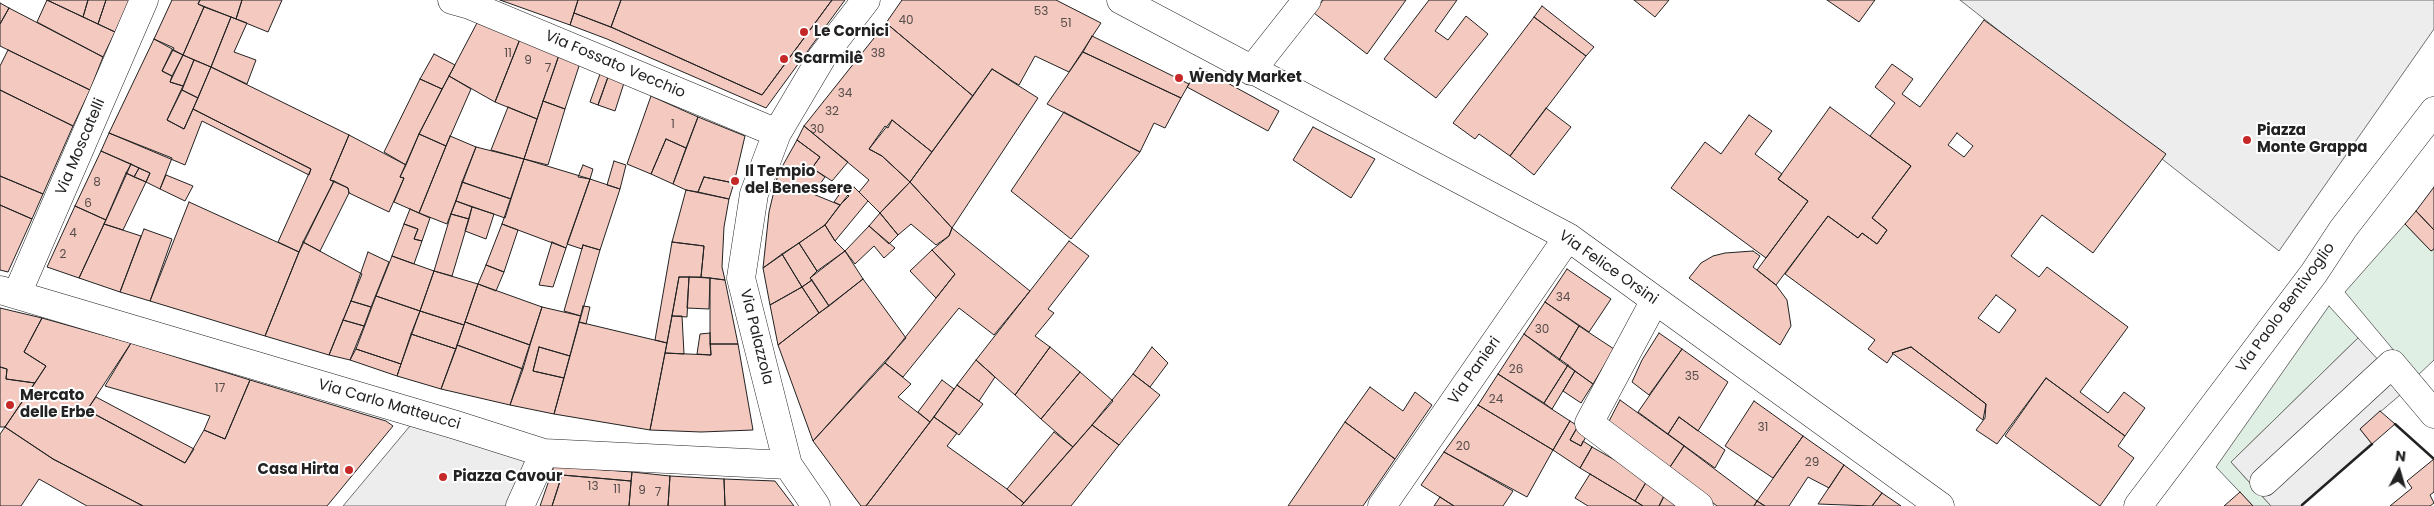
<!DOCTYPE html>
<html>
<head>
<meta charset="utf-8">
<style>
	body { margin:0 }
	#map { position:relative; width:2434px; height:506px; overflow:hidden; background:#fff; font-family:Poppins,sans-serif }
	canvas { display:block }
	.north { position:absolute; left:2374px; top:446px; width:50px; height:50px; -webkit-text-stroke:4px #fff; paint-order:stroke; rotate:6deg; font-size:14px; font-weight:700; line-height:20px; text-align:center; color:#222 }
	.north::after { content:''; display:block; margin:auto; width:18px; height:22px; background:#222; clip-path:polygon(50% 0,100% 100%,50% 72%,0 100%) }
</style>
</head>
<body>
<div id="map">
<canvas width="2434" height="506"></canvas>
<div class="north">N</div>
</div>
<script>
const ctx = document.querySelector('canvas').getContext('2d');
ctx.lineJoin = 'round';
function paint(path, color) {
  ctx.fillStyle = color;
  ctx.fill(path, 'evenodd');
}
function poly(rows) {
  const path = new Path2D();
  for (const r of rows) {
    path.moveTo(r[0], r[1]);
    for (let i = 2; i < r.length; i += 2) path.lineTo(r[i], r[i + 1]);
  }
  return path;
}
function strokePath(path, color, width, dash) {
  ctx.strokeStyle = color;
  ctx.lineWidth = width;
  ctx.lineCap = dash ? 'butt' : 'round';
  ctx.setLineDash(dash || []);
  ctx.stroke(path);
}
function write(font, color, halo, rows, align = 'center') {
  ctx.font = font + ' Poppins,sans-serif';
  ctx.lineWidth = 4;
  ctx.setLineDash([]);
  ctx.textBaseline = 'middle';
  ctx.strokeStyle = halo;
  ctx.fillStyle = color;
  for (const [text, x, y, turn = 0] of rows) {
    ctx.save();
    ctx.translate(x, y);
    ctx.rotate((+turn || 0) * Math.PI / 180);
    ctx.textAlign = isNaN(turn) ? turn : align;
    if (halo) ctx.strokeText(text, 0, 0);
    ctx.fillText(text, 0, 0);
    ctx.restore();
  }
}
const green = poly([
	[2405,224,2431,251,2434,249,2434,360,2416,377,2345,292,2405,224],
	[2329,306,2358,338,2231,462,2271,506,2253,506,2216,467,2329,306]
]);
const parking = poly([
	[1960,0,2434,0,2434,29,2279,251,1960,0],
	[2358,338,2406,390,2360,429,2372,444,2301,506,2271,506,2231,462,2358,338],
	[420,414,532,449,506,506,343,506,420,414]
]);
const building = poly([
	[47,0,115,32,103,57,37,22,47,0],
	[47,0,88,0,83,17,47,0],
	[88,0,106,0,98,24,83,17,88,0],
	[106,0,130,0,115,32,98,24,106,0],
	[172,0,200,0,198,4,204,7,183,55,154,39,172,0],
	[200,0,242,0,236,19,198,4,200,0],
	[242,0,282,0,268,32,236,19,242,0],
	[500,0,578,0,570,25,500,0],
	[578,0,621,0,611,27,574,13,578,0],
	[621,0,832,0,762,95,611,27,621,0],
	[832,0,845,0,766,108,607,39,570,25,574,13,613,28,762,95,832,0],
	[902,0,1056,0,1101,23,1069,72,1035,56,1019,85,992,69,973,96,886,23,902,0],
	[1323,0,1406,0,1367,54,1314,13,1323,0],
	[1429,0,1457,0,1435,31,1448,40,1466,16,1488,34,1436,98,1384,59,1429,0],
	[1634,0,1669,0,1655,17,1634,0],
	[1827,0,1875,0,1859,22,1827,0],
	[0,3,9,8,0,24,0,3],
	[1542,6,1594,47,1586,56,1534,17,1542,6],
	[204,7,231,17,211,67,183,55,204,7],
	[9,8,103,57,90,90,0,46,0,24,9,8],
	[231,17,247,23,234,52,256,60,247,84,211,67,231,17],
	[1534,17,1586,56,1510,156,1479,134,1475,139,1453,123,1534,17],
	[1984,20,2166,154,2093,253,2042,215,2011,256,2039,277,2047,267,2128,327,2080,392,2108,413,2124,392,2145,408,2125,436,2046,378,1997,444,1976,430,1985,418,1986,404,1911,347,1892,353,1893,354,1887,363,1868,349,1875,340,1785,274,1828,216,1858,238,1862,233,1877,244,1887,230,1872,218,1911,166,1870,136,1895,103,1875,87,1892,64,1913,79,1902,94,1920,107,1984,20],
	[1957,133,1973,146,1964,157,1948,145,1957,133],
	[1996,295,2016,310,1999,333,1978,318,1996,295],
	[477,23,520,39,495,102,449,76,477,23],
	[886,23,973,96,932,152,892,120,888,128,885,126,869,149,882,156,910,182,880,213,859,192,869,180,804,126,886,23],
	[1092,36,1189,84,1181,98,1083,52,1092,36],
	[154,39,174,48,162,71,172,76,170,82,183,86,167,120,184,129,193,109,311,169,309,175,202,121,185,165,109,133,154,39],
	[520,39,559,55,537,119,495,102,520,39],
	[8,50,90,90,73,126,0,90,0,66,8,50],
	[172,50,183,55,172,76,162,71,172,50],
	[1083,52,1181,98,1165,128,1154,123,1140,152,1047,104,1083,52],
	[434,54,455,65,442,89,420,79,434,54],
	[183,55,194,60,183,86,170,82,183,55],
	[559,55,580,63,565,109,543,101,559,55],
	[194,60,211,67,198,98,182,90,194,60],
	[211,67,349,135,330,180,334,181,299,252,278,242,311,169,193,109,211,67],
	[1200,68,1279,111,1268,131,1187,87,1200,68],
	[992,69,1038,98,952,228,910,182,992,69],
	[600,74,608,77,598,105,590,102,600,74],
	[449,76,471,89,446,146,419,134,449,76],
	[608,77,624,83,615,111,598,105,608,77],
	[420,79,442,89,419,134,406,165,384,152,420,79],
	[0,90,73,126,43,194,0,176,0,90],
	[182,90,198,98,184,129,167,120,182,90],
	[651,96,698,117,686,148,666,139,651,174,627,164,651,96],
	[543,101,565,109,548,165,524,159,543,101],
	[508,107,537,119,524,159,491,150,508,107],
	[1830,107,1911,166,1872,218,1887,230,1877,244,1862,233,1858,238,1828,216,1776,285,1757,270,1808,201,1778,179,1830,107],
	[1546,108,1571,127,1534,175,1510,156,1546,108],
	[1064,112,1140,152,1071,239,1011,191,1064,112],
	[1749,115,1772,131,1755,154,1782,174,1778,179,1808,201,1766,258,1671,188,1705,142,1721,154,1749,115],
	[698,117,745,136,734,183,704,177,698,192,686,190,673,184,698,117],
	[892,120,932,152,910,182,882,156,869,149,892,120],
	[804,126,848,162,832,181,812,168,820,157,797,140,804,126],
	[1313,127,1375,159,1351,198,1293,160,1313,127],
	[109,133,172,158,160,189,146,182,150,173,101,151,109,133],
	[419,134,446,146,419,213,394,202,404,178,400,177,419,134],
	[349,135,406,165,400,177,404,178,389,212,349,193,348,188,330,180,349,135],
	[450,136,476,147,447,224,419,213,450,136],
	[666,139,686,148,673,184,651,174,666,139],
	[797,140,820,157,812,168,825,177,813,194,840,205,825,225,763,268,769,212,778,174,797,140],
	[476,147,524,159,511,199,462,182,476,147],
	[101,151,131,164,106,220,75,206,101,151],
	[524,159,590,179,566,248,502,224,524,159],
	[614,161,626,165,620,189,607,185,614,161],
	[131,164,139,168,134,177,126,173,131,164],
	[583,165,593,169,590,179,578,177,583,165],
	[139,168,150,173,146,182,134,177,139,168],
	[126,173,146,182,123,230,104,224,126,173],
	[166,175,193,186,185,201,160,189,166,175],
	[0,176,43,194,32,219,0,205,0,176],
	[704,177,734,183,729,199,698,192,704,177],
	[590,179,620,189,600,250,583,245,582,249,567,244,590,179],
	[334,181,348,188,349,193,320,251,303,242,334,181],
	[462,182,511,199,505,218,456,201,462,182],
	[910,182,952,228,949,236,936,245,911,224,898,235,880,213,910,182],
	[854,187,868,201,835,241,825,225,854,187],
	[2434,187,2434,230,2416,211,2434,187],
	[843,189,849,196,840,205,834,202,843,189],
	[686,190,729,199,724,227,722,267,725,280,701,277,704,246,672,242,686,190],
	[456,201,472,207,469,219,451,214,456,201],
	[189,202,299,252,265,336,150,301,189,202],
	[0,205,32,219,8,272,0,270,0,205],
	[75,206,106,220,79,278,47,267,75,206],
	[472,207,494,214,486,239,465,231,472,207],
	[410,209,430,218,422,241,414,239,418,229,404,224,410,209],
	[2416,211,2434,230,2434,249,2431,251,2405,224,2416,211],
	[880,213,898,235,889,244,869,226,880,213],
	[451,214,469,219,452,276,434,271,451,214],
	[104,224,141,236,120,292,79,278,104,224],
	[404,224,418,229,414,239,422,241,414,264,392,256,404,224],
	[502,224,518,230,504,272,486,265,502,224],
	[825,225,835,241,845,251,817,271,799,243,825,225],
	[869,226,895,248,884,258,874,246,855,264,845,251,869,226],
	[952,228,1030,291,994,335,959,308,903,377,885,363,955,274,932,250,949,236,952,228],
	[144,229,172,239,150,301,120,292,144,229],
	[1069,241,1089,256,1048,309,1054,313,1035,336,1050,347,1015,395,976,360,1069,241],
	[303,242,362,274,329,355,265,336,303,242],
	[552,242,566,248,553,287,539,285,552,242],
	[672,242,704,246,701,277,679,277,667,343,655,340,672,242],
	[799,243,817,271,810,278,812,280,802,287,782,254,799,243],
	[583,245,600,250,581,316,564,311,583,245],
	[932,250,955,274,936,298,910,271,932,250],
	[845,251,863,279,829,306,810,278,845,251],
	[1753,251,1760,256,1753,267,1776,285,1787,300,1791,326,1780,345,1689,278,1701,263,1713,256,1725,253,1753,251],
	[368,252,389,262,371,307,351,301,368,252],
	[782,254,802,287,770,305,763,268,782,254],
	[392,256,434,271,420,311,376,296,392,256],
	[486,265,504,272,496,291,478,284,486,265],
	[1567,269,1611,299,1589,332,1545,302,1567,269],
	[434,271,478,284,464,325,420,311,434,271],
	[679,277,689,277,687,317,672,316,679,277],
	[689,277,710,278,709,309,687,308,689,277],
	[710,278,725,280,738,344,710,344,710,278],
	[863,279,906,338,813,441,778,345,863,279],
	[812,280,829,306,819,313,802,287,812,280],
	[478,284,542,307,530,345,465,322,478,284],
	[802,287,819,313,778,345,770,305,802,287],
	[376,296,420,311,401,364,356,349,376,296],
	[351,301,371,307,364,326,343,320,351,301],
	[1545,302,1579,326,1559,360,1524,334,1545,302],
	[583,306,590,307,586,324,579,322,583,306],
	[542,307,581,316,570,356,539,347,533,371,564,378,554,414,510,405,542,307],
	[0,308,42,318,24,352,46,366,35,383,6,379,7,369,0,367,0,308],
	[420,311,464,325,456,349,411,334,420,311],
	[672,316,682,316,684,354,665,353,672,316],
	[42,318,131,343,87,410,185,463,204,430,225,439,250,380,386,421,393,426,327,506,143,506,53,459,5,427,46,366,24,352,42,318],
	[343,320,364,326,350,360,329,355,343,320],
	[465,322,530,345,523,369,457,345,465,322],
	[579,322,667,343,650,430,554,414,579,322],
	[1579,326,1614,349,1593,384,1559,360,1579,326],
	[710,333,711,355,697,354,700,334,710,333],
	[1659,333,1682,349,1649,395,1632,382,1642,360,1659,333],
	[411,334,456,349,441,389,397,376,411,334],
	[1524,334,1568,365,1544,403,1498,374,1524,334],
	[131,343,250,380,225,439,204,430,210,416,105,386,131,343],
	[710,344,738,344,753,430,701,432,650,430,665,353,711,355,710,344],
	[457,345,523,369,510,405,441,389,457,345],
	[539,347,570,356,564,378,533,371,539,347],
	[1050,347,1080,372,1041,419,1015,395,1050,347],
	[1152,347,1168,363,1150,387,1133,374,1152,347],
	[1911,347,1986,404,1983,420,1892,353,1911,347],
	[356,349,401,364,397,376,350,360,356,349],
	[1682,349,1728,382,1698,431,1679,417,1668,434,1638,412,1682,349],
	[976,360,995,377,979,401,957,385,976,360],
	[885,363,911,384,898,397,930,422,866,506,861,506,813,441,885,363],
	[1568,365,1575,371,1552,409,1544,403,1568,365],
	[0,367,7,369,6,379,35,383,5,427,0,427,0,367],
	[1575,371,1593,384,1581,403,1563,391,1575,371],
	[1080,372,1113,401,1073,447,1041,419,1080,372],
	[1133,374,1160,395,1119,445,1092,425,1133,374],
	[1498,374,1570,421,1553,450,1478,405,1498,374],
	[2046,378,2125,436,2118,446,2134,458,2100,506,2005,436,2046,378],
	[942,380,954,389,930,422,918,412,942,380],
	[957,385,983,404,959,435,934,417,957,385],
	[1370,387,1403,411,1415,392,1432,405,1395,459,1345,422,1370,387],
	[96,397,194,449,185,463,87,410,96,397],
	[1620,400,1684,446,1670,467,1606,427,1620,400],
	[1754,401,1803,436,1773,478,1725,446,1754,401],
	[1478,405,1553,450,1527,497,1444,452,1478,405],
	[2380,411,2395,424,2372,444,2360,429,2380,411],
	[934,417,957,433,947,446,1007,489,1024,503,1021,506,866,506,934,417],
	[1679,417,1725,450,1715,468,1668,434,1679,417],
	[1570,421,1578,426,1570,440,1581,446,1583,441,1592,447,1580,468,1553,450,1570,421],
	[1345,422,1395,459,1363,506,1288,506,1345,422],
	[1092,425,1119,445,1071,506,1021,506,1092,425],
	[1578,426,1589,431,1581,446,1570,440,1578,426],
	[5,427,53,459,143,506,87,506,39,479,21,506,0,506,0,434,5,427],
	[1054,432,1073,447,1024,503,1007,489,1054,432],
	[1803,436,1844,465,1829,488,1808,477,1789,506,1765,506,1757,501,1803,436],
	[1684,446,1757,501,1754,506,1717,506,1687,483,1689,481,1670,467,1684,446],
	[1592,447,1648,479,1635,501,1580,468,1592,447],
	[1444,452,1513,491,1503,506,1454,506,1421,485,1444,452],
	[2434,459,2434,492,2430,495,2434,503,2430,506,2390,506,2412,488,2407,481,2434,459],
	[1844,465,1882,493,1872,506,1818,504,1844,465],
	[554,466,632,472,631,481,562,475,552,506,540,506,554,466],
	[632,472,670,476,668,506,629,506,632,472],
	[1590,474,1635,501,1643,506,1588,506,1575,498,1590,474],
	[562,475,631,481,629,506,552,506,562,475],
	[670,476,724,479,725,506,668,506,670,476],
	[724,479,775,481,794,506,725,506,724,479],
	[1648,479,1666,492,1659,506,1643,506,1635,501,1648,479],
	[1666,492,1686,506,1659,506,1666,492],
	[2240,492,2253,506,2224,506,2240,492],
	[1882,493,1901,506,1872,506,1882,493],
	[1440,497,1454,506,1434,506,1440,497],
	[1757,501,1765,506,1754,506,1757,501]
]);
const minor = poly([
	[452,0,470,5,777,133],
	[1121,0,1568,237,1940,506],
	[1251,71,1307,0],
	[0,290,456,425,544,453,788,465],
	[17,294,144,0],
	[1655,300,1589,423,1699,506],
	[2264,482,2392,364,2434,414],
	[520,506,544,453],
	[816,506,788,465,741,278,754,194,777,133,822,57,866,0],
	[1382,506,1568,237],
	[2138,506,2314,273,2343,229,2434,111]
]);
const wall = poly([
	[2395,424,2434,459],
	[2302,505,2372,444]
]);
const markers = [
	[804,32,5,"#c62828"],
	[784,59,5,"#c62828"],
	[1179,78,5,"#c62828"],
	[2247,140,5,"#c62828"],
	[735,181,5,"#c62828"],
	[10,405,5,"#c62828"],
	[349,470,5,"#c62828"],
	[443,477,5,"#c62828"]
];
const numberNames = [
	["53",1041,12],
	["40",906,21],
	["51",1066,24],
	["11",508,54],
	["38",878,54],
	["9",528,61],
	["7",548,69],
	["34",845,94],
	["32",832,112],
	["1",673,125],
	["30",817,130],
	["8",97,183],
	["6",88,204],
	["4",73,234],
	["2",63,255],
	["34",1563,298],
	["30",1542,330],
	["26",1516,370],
	["35",1692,377],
	["17",220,389],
	["24",1496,400],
	["31",1763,428],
	["20",1463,447],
	["29",1812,463],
	["13",593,487],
	["11",617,490],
	["9",642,491],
	["7",658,493]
];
const poiNames = [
	["Le Cornici",814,32],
	["Scarmilê",794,59],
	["Wendy Market",1189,78],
	["Piazza",2257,131],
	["Monte Grappa",2257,148],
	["Il Tempio",745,172],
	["del Benessere",745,189],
	["Mercato",20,396],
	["delle Erbe",20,413],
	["Casa Hirta",339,470,"right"],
	["Piazza Cavour",453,477]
];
const streetNames = [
	["Via Fossato Vecchio",615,65,23],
	["Via Moscatelli",81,147,-67],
	["Via Felice Orsini",1608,268,35],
	["Via Paolo Bentivoglio",2286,308,-54],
	["Via Palazzola",756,337,76],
	["Via Panieri",1475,371,-55],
	["Via Carlo Matteucci",389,405,16]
];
paint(green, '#e0efe3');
strokePath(green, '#6f6f6f', 1);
paint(parking, '#ededed');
strokePath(parking, '#6f6f6f', 1);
paint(building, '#f3c9c0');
strokePath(building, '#222', 1);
strokePath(minor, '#222', 29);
strokePath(minor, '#fff', 28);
strokePath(wall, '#222', 2.5);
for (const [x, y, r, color] of markers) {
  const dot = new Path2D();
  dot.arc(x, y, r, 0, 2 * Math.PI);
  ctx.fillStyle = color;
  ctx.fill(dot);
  strokePath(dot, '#fff', 2);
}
write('12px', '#564c4a', null, numberNames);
write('bold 15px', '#222', '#fff', poiNames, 'left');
write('15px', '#222', '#fff', streetNames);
</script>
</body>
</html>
